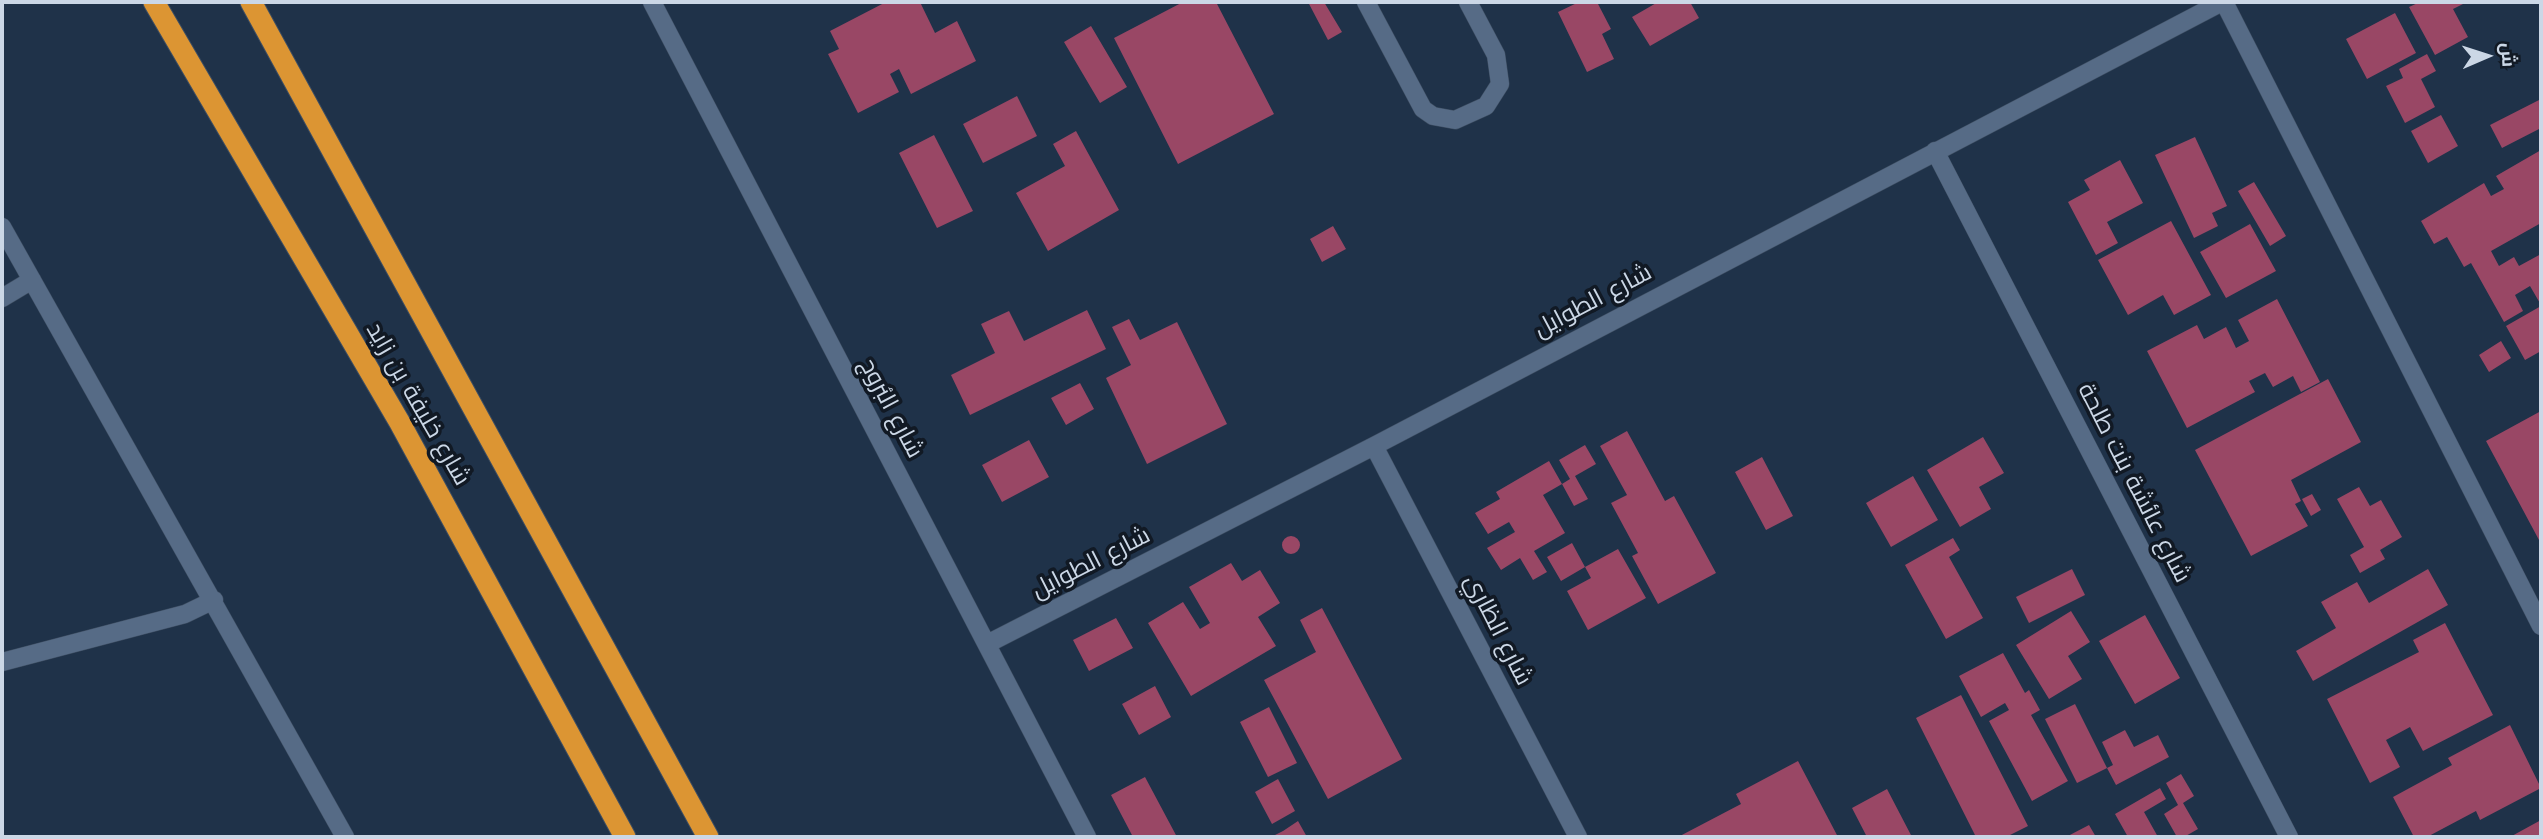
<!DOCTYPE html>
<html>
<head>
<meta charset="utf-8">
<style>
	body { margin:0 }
	#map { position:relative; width:2543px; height:839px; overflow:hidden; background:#1f3249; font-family:"Work Sans",Cairo,sans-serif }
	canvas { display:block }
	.frame { position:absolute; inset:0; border:4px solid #cbd7e6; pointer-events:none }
	.north { position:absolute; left:2452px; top:21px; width:70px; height:70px; -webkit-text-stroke:5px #111924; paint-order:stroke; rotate:87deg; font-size:19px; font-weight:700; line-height:28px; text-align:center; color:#cbd7e6 }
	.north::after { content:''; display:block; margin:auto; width:24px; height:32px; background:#cbd7e6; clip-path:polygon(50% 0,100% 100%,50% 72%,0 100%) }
</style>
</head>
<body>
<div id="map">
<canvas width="2543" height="839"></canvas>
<div class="frame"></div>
<div class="north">ش</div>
</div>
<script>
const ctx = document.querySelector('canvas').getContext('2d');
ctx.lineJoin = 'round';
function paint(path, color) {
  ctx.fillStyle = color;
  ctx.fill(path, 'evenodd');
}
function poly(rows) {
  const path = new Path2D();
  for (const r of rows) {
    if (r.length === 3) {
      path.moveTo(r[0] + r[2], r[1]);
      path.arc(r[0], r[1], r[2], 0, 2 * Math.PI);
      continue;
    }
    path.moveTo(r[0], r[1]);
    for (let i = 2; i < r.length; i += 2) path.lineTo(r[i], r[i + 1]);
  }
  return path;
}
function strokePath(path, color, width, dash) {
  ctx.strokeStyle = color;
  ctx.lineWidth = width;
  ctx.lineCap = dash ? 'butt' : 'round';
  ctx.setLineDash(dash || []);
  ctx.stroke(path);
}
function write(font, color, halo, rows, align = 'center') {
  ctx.font = font + ' "Work Sans",Cairo,sans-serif';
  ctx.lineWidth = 7;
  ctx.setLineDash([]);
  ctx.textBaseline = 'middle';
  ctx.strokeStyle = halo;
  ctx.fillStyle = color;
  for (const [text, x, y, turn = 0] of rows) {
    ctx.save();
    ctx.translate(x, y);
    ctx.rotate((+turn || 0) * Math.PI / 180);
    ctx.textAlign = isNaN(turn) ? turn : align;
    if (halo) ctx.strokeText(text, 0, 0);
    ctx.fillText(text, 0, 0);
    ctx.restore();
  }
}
const building = poly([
	[886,2,920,2,935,33,957,21,976,61,911,94,899,69,890,74,899,92,858,113,828,54,839,49,830,31],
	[1183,2,1216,2,1274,114,1178,164,1114,38],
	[1308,2,1324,2,1342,32,1328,40],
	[1579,2,1597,2,1611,29,1602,34,1614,59,1587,72,1558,12],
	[1658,2,1690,2,1699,18,1650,46,1632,17],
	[2420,2,2467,2,2453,9,2468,37,2435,55,2409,7],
	[2395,13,2416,53,2367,79,2346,39],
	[1091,26,1127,87,1100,103,1064,42],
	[2427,54,2436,71,2421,79,2435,107,2405,123,2386,86,2403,78,2399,69],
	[1017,96,1037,136,983,163,963,124],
	[2541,99,2541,128,2502,148,2490,125],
	[2441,115,2458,146,2428,163,2411,131],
	[1076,131,1119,210,1048,251,1016,193,1065,166,1053,144],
	[934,135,973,211,937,228,899,153],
	[2195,137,2227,206,2212,213,2218,226,2194,238,2155,155],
	[2541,150,2541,223,2491,251,2499,266,2514,257,2519,266,2541,254,2541,305,2530,286,2515,295,2523,311,2504,322,2471,263,2464,267,2447,237,2434,244,2421,221,2484,183,2491,196,2504,189,2496,176],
	[2120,160,2143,203,2107,222,2118,243,2096,255,2068,202,2090,190,2084,180],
	[2254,182,2286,236,2270,246,2238,191],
	[2171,221,2211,295,2174,315,2163,295,2128,315,2098,260],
	[2250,224,2276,271,2226,298,2200,252],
	[1333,226,1346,249,1322,262,1310,239],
	[2277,299,2320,382,2301,392,2293,376,2273,387,2265,373,2249,381,2255,392,2187,428,2147,351,2197,325,2204,339,2226,327,2236,348,2249,341,2238,320],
	[2541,306,2541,351,2525,360,2506,326],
	[1087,310,1106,349,970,415,951,375,995,353,981,324,1009,311,1024,341],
	[1129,319,1140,340,1177,322,1227,424,1147,464,1106,378,1131,365,1112,327],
	[2501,341,2511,358,2489,372,2479,355],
	[2328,379,2361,442,2291,480,2301,501,2295,504,2308,526,2251,556,2195,450],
	[1080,383,1094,409,1066,425,1051,398],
	[2541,411,2541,539,2539,540,2486,441],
	[1627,431,1665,501,1674,496,1716,573,1658,604,1632,556,1638,553,1611,503,1627,495,1600,446],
	[1983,437,2004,473,1979,487,1991,509,1960,527,1927,470],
	[1029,440,1049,477,1002,502,982,465],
	[1585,445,1596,464,1575,476,1588,499,1574,506,1562,484,1570,479,1559,460],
	[1762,457,1793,516,1766,530,1735,472],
	[1549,461,1562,484,1543,495,1565,533,1534,551,1547,572,1533,580,1520,558,1501,570,1487,548,1515,532,1509,522,1488,534,1475,513,1500,499,1496,492],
	[1913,476,1938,520,1891,547,1866,503],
	[2359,487,2370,506,2381,500,2402,537,2380,550,2385,559,2360,573,2350,555,2364,547,2337,499],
	[2312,494,2321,510,2311,516,2302,499],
	[1291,545,9],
	[1953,538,1960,550,1949,557,1983,618,1946,639,1905,565],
	[1572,543,1585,567,1561,581,1547,557],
	[1618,549,1646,598,1588,630,1567,591,1591,578,1585,567],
	[1231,563,1242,581,1260,570,1280,603,1258,617,1276,646,1191,696,1148,623,1183,602,1200,629,1210,623,1189,587],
	[2072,569,2085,595,2029,623,2016,597],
	[2428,569,2448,605,2313,681,2296,651,2336,628,2321,602,2357,582,2369,603],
	[1322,608,1402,759,1328,799,1264,680,1316,652,1300,620],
	[2071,611,2090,642,2068,656,2082,679,2049,699,2016,645],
	[2145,615,2180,678,2135,704,2099,641],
	[1116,618,1133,648,1089,671,1073,640],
	[2445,623,2493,715,2423,751,2410,727,2386,740,2400,767,2370,783,2327,699,2419,652,2413,640],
	[2003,653,2025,693,2029,690,2040,710,2031,715,2068,781,2032,801,1989,721,2009,710,2005,703,1981,717,1959,676],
	[1155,686,1171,717,1139,735,1122,704],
	[1961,695,2028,826,2006,837,1976,837,1916,718],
	[2075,704,2107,768,2077,783,2045,719],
	[1269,707,1297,763,1268,777,1240,722],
	[2510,725,2541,788,2480,820,2476,811,2427,837,2414,837,2393,797,2452,765,2448,758],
	[2125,730,2134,747,2158,735,2169,757,2116,785,2107,768,2113,765,2102,742],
	[1798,761,1838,837,1678,837,1741,804,1736,794],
	[2181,774,2194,796,2183,803,2198,829,2184,837,2177,837,2164,814,2178,805,2166,783],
	[1145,777,1177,837,1133,837,1111,795],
	[1278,779,1295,811,1272,824,1255,792],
	[2160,788,2166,799,2144,812,2158,837,2128,837,2115,814],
	[1887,789,1912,837,1867,837,1852,808],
	[2541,820,2541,837,2510,837],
	[1298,821,1307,837,1271,837,1283,831],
	[2089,825,2096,837,2066,837]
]);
const minor = poly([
	[652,2,1087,837],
	[1366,2,1423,109,1433,116,1455,120,1486,106,1500,84,1496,55,1468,2],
	[2224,2,2541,626],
	[1935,151,2289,837],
	[2,227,345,837],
	[2,298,32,280],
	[1374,446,1578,837],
	[987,644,1374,446,2222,2],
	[2,662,185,614,214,600]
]);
const highway = poly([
	[154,2,400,423,625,837],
	[251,2,708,837]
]);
const streetNames = [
	["شارع الطوايل",1593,301,-28],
	["شارع خليفة بن زايد",418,404,60],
	["شارع البُروج",891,408,62],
	["شارع عائشة بنت طلحة",2134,483,63],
	["شارع الطوايل",1091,563,-27],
	["شارع الظاري",1498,630,63]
];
paint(building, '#994765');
strokePath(minor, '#3e4e62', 19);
strokePath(highway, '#3e4e62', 23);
strokePath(minor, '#566b86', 18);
strokePath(highway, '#dc9533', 21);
write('24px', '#cbd7e6', '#111924', streetNames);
</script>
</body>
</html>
